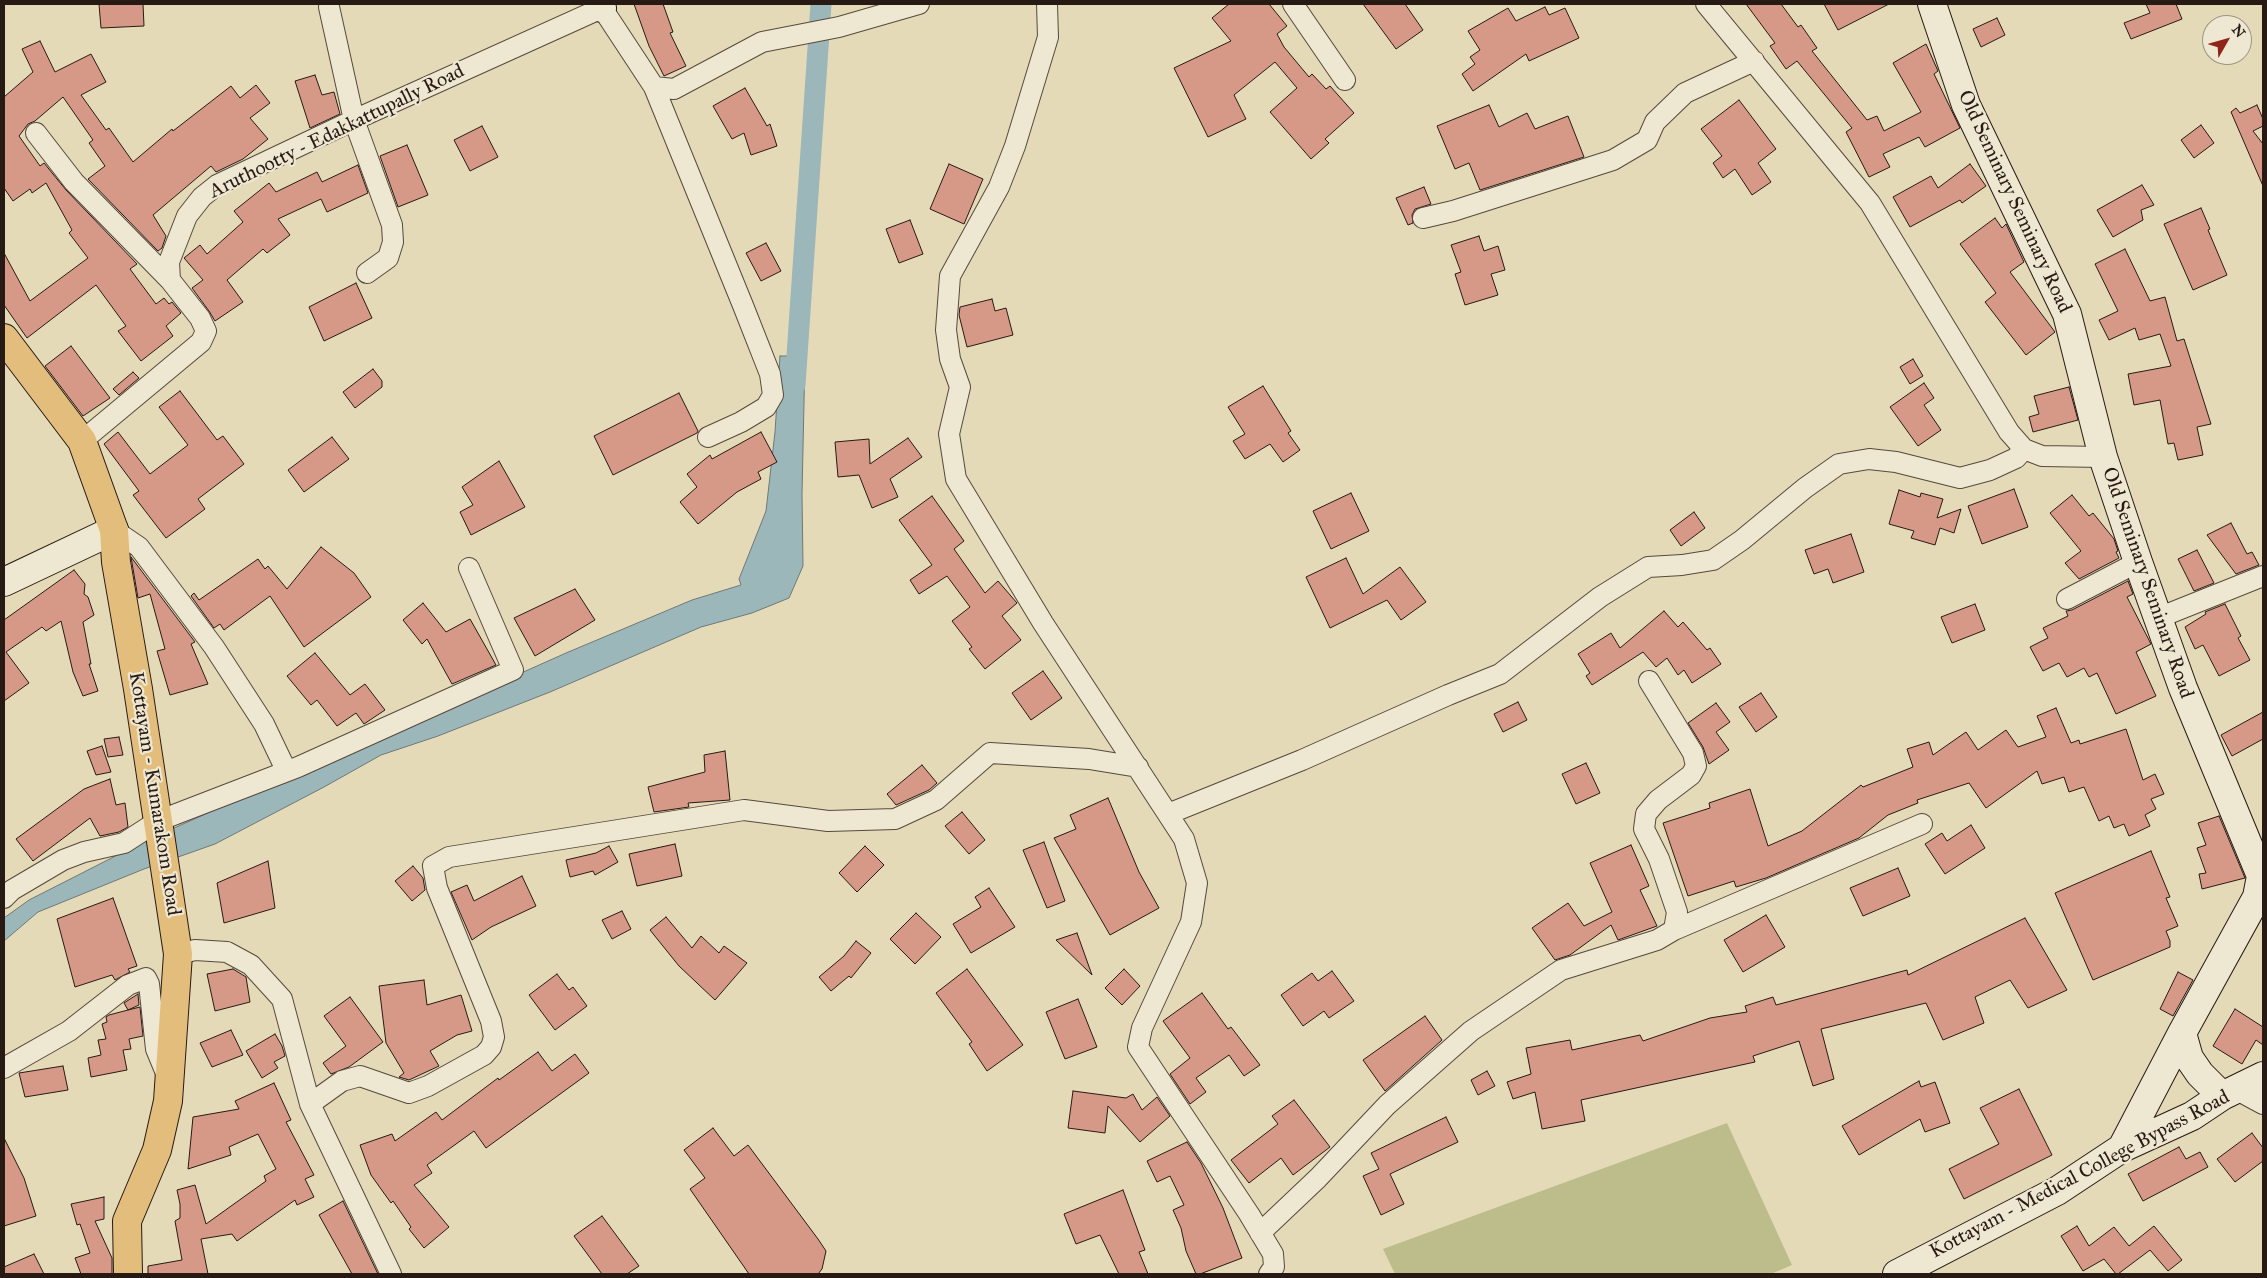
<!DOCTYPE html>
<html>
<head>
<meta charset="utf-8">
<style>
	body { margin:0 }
	#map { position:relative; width:2267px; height:1278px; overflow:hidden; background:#e5dab8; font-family:"IM FELL Great Primer",serif }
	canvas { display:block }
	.frame { position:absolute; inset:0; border:5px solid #271914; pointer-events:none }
	.north { position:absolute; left:2202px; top:15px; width:50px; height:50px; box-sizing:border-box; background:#eee7d1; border:1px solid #9e9585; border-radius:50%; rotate:52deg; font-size:14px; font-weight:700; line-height:20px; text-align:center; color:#271914 }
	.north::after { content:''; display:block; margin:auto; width:18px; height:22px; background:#8f2418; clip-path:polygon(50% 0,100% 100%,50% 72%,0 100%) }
</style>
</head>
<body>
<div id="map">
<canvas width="2267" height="1278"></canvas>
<div class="frame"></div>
<div class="north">N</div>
</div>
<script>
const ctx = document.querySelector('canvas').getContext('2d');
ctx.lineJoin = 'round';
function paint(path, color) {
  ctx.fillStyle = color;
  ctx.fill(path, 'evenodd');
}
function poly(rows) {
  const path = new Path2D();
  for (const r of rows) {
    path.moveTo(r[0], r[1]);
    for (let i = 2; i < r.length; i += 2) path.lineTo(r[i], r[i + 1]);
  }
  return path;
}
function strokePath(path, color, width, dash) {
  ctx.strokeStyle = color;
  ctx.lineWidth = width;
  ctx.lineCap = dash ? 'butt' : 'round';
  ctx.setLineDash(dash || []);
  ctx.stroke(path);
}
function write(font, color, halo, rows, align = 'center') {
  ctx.font = font + ' "IM FELL Great Primer",serif';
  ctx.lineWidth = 4.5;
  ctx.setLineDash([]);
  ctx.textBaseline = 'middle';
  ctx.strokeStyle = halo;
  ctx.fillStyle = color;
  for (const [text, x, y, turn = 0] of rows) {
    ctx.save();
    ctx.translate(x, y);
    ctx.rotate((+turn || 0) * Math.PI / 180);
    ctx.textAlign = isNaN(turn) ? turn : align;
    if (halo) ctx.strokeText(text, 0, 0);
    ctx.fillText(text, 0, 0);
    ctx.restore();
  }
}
const green = poly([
	[1727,1123,1792,1265,1771,1274,1395,1274,1383,1249]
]);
const water = poly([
	[780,356,805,356,802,494,803,566,789,598,752,613,701,627,550,692,438,736,381,755,324,787,215,844,144,869,38,912,4,941,4,918,29,900,145,841,566,653,692,600,741,585,739,579,766,511,775,432,780,356]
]);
const canal = poly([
	[795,385,821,4]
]);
const building = poly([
	[99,4,143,4,144,26,101,28,99,4],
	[634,4,663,4,673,32,670,33,686,66,664,76,649,46,634,4],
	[1229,4,1269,4,1287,26,1277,34,1284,47,1309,77,1312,74,1326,89,1330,86,1354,113,1325,139,1329,143,1311,159,1270,112,1297,88,1275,62,1234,95,1246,119,1208,137,1174,68,1231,41,1212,18,1229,4],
	[1363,4,1405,4,1423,30,1396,49,1363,4],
	[1746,4,1781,4,1798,27,1801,25,1817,48,1812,51,1867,120,1877,116,1884,131,1921,112,1893,63,1926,44,1938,71,1934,74,1960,128,1925,147,1919,137,1883,154,1890,167,1869,177,1846,132,1852,128,1797,61,1786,69,1770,46,1775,43,1746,4],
	[1824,4,1889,4,1838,30,1824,4],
	[2146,4,2176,4,2182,19,2131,39,2124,23,2150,13,2146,4],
	[1545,7,1549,15,1565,8,1579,38,1529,61,1526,54,1473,91,1462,74,1475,64,1470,57,1480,50,1468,31,1508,8,1516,21,1545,7],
	[1997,18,2005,35,1981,47,1973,29,1997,18],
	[40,41,55,72,91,54,106,82,81,95,106,130,109,128,133,162,172,129,173,131,231,86,240,98,256,85,270,103,250,118,268,139,243,159,216,172,211,166,153,215,166,236,162,248,158,251,88,179,105,166,89,143,93,140,63,97,35,121,28,124,19,136,40,166,44,163,66,190,137,264,130,269,156,304,164,298,169,304,172,302,181,313,166,326,173,336,141,361,118,331,126,326,96,285,27,338,4,305,4,253,30,301,88,258,69,233,72,230,46,183,32,193,30,189,13,201,4,188,4,97,33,72,22,49,40,41],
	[315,75,322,95,334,92,340,114,310,128,295,81,315,75],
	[745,88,767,126,770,124,777,146,751,155,744,133,732,139,713,106,745,88],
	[1739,100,1776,149,1758,163,1771,182,1752,195,1735,169,1723,178,1713,163,1722,156,1701,129,1739,100],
	[1489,105,1499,127,1527,113,1535,129,1568,116,1584,157,1480,190,1469,163,1455,169,1437,126,1489,105],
	[2257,105,2263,119,2263,126,2253,131,2263,144,2263,186,2231,112,2236,108,2240,113,2257,105],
	[2201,125,2214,143,2194,158,2181,140,2201,125],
	[482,126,498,157,470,171,454,140,482,126],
	[407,145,428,195,398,207,380,156,407,145],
	[949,164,983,179,964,224,930,209,949,164],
	[1970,164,1986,186,1962,203,1960,200,1910,227,1893,197,1931,176,1938,188,1970,164],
	[358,165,368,193,327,212,321,199,278,219,290,235,267,253,263,249,227,280,243,302,215,321,209,311,192,288,203,280,184,258,200,245,207,254,243,222,234,211,269,183,276,192,317,172,322,182,358,165],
	[2142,185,2154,205,2141,210,2143,220,2113,237,2097,210,2142,185],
	[1424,187,1431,204,1415,209,1412,215,1413,223,1408,225,1396,198,1424,187],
	[2201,208,2210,229,2208,230,2227,275,2193,290,2164,224,2201,208],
	[1995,218,2002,228,2006,224,2024,262,2010,272,2055,332,2026,355,1985,302,1996,293,1960,244,1995,218],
	[910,220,923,254,899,263,886,229,910,220],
	[1479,236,1484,251,1498,246,1505,270,1491,274,1498,295,1465,305,1455,274,1461,272,1451,245,1479,236],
	[766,243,781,271,761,281,746,253,766,243],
	[2125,249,2150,301,2165,297,2177,341,2184,339,2211,424,2197,427,2203,455,2178,460,2174,443,2168,444,2160,400,2134,405,2128,374,2171,366,2160,334,2139,340,2135,328,2109,340,2099,320,2118,311,2095,264,2125,249],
	[356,283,372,318,324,341,309,307,356,283],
	[992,299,995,311,1006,308,1013,335,967,347,959,315,960,307,992,299],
	[71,346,110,398,83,416,45,366,71,346],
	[1913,359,1923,376,1910,384,1900,367,1913,359],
	[373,369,382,381,382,387,355,408,343,392,373,369],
	[133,372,139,378,119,395,113,389,133,372],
	[1924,383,1934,398,1924,405,1941,430,1918,446,1890,407,1924,383],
	[1263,386,1291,431,1288,433,1300,450,1283,462,1270,444,1245,459,1233,441,1245,434,1228,407,1263,386],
	[2069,387,2078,420,2033,432,2029,417,2039,414,2034,396,2069,387],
	[180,391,217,440,223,436,244,464,198,499,205,509,166,538,133,495,139,491,104,444,118,432,150,474,188,445,159,407,180,391],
	[679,393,698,431,697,433,613,475,594,436,679,393],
	[761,432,777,462,758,472,761,479,737,492,698,524,680,502,697,487,687,474,710,455,712,459,761,432],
	[332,437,349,459,304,492,288,470,332,437],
	[908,438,922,457,890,479,898,497,872,508,859,475,838,477,835,442,869,439,870,464,908,438],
	[499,461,525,507,471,535,460,512,473,505,462,487,499,461],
	[2014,489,2028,527,1982,544,1968,506,2014,489],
	[1899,490,1920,497,1921,493,1943,499,1937,518,1961,509,1954,533,1940,528,1935,545,1911,538,1914,531,1889,524,1899,490],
	[1351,493,1369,531,1331,549,1313,511,1351,493],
	[2072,495,2089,516,2093,513,2114,539,2118,551,2116,552,2119,558,2079,579,2065,563,2081,551,2050,513,2072,495],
	[932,496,964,541,954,549,985,593,998,581,1017,603,1002,616,1021,640,985,669,969,649,972,647,952,621,970,607,947,576,919,594,910,580,932,565,899,520,932,496],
	[1694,512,1705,528,1681,546,1670,530,1694,512],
	[2231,523,2247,554,2252,552,2259,565,2236,574,2207,535,2231,523],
	[1851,534,1864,572,1833,583,1828,569,1814,574,1805,550,1851,534],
	[321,547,354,573,371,597,304,647,270,596,224,630,220,624,214,628,191,596,194,593,199,600,258,559,265,569,268,566,287,589,321,547],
	[2197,550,2214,583,2194,591,2178,559,2197,550],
	[131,557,195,642,191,644,208,684,170,695,157,651,165,649,150,594,138,598,131,557],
	[1346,558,1363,594,1400,567,1426,602,1401,620,1387,600,1330,628,1306,577,1346,558],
	[74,570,85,584,84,594,88,597,94,615,83,622,91,664,89,664,98,691,83,696,73,672,61,621,46,631,42,627,6,652,29,683,4,701,4,620,74,570],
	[2128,581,2133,594,2127,597,2151,644,2136,652,2156,696,2116,714,2097,673,2089,677,2084,668,2067,677,2059,663,2043,671,2030,647,2048,638,2043,628,2068,616,2066,611,2072,610,2128,581],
	[575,589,595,620,535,656,514,618,575,589],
	[423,603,446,632,470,619,496,665,452,684,427,639,422,644,403,620,423,603],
	[1975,604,1985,630,1952,643,1941,617,1975,604],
	[2225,604,2241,636,2238,638,2250,660,2219,676,2203,645,2195,649,2185,627,2206,614,2205,612,2225,604],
	[1664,611,1678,627,1683,622,1707,650,1710,648,1721,664,1692,683,1684,670,1678,675,1667,658,1656,667,1643,652,1592,685,1586,676,1590,673,1578,654,1611,633,1620,648,1664,611],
	[315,653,350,695,365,684,385,710,364,724,356,713,337,726,317,700,311,705,287,676,315,653],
	[1043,671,1062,698,1031,720,1012,693,1043,671],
	[1761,693,1777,717,1756,732,1739,707,1761,693],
	[1518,702,1527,720,1503,732,1494,714,1518,702],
	[1716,703,1730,722,1716,732,1729,750,1709,764,1703,747,1688,723,1716,703],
	[2056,708,2071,743,2079,740,2080,744,2126,729,2143,780,2155,774,2164,794,2151,799,2156,809,2145,815,2150,826,2129,836,2124,824,2114,828,2109,816,2099,821,2084,787,2069,792,2064,777,2042,784,2037,771,1986,808,1969,783,1917,800,1918,803,1888,815,1859,838,1766,878,1736,887,1734,881,1688,896,1663,823,1710,808,1709,803,1750,789,1768,846,1802,831,1861,785,1863,787,1913,767,1907,749,1929,742,1933,755,1966,732,1978,750,2006,730,2018,747,2046,737,2037,716,2056,708],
	[2263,712,2263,739,2232,756,2221,735,2263,712],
	[119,737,123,755,108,757,104,739,119,737],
	[102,746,111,772,96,775,87,751,102,746],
	[725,751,730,800,688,803,689,807,654,812,648,787,705,772,704,755,725,751],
	[1586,763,1600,793,1576,804,1562,774,1586,763],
	[922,765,937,783,929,790,896,805,887,794,922,765],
	[110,779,116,805,125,803,128,827,119,832,100,836,90,818,33,861,16,839,84,789,110,779],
	[1108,798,1139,872,1159,908,1110,935,1054,838,1076,829,1070,815,1108,798],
	[962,812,985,840,969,854,945,826,962,812],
	[2219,816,2245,878,2202,889,2199,874,2206,873,2197,848,2206,845,2198,823,2219,816],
	[1971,825,1985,848,1945,874,1925,844,1942,833,1947,841,1971,825],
	[1044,842,1065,901,1047,908,1023,850,1044,842],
	[675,844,682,876,637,886,629,854,675,844],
	[1631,845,1649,886,1640,890,1657,926,1618,940,1611,925,1570,955,1555,960,1532,928,1568,903,1584,926,1612,912,1590,863,1631,845],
	[609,846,618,862,595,875,593,871,570,877,566,860,596,853,609,846],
	[865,846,884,865,857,892,839,873,865,846],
	[2151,851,2170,897,2166,898,2178,926,2166,931,2170,941,2170,947,2093,980,2055,893,2151,851],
	[268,861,275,908,224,923,217,883,268,861],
	[413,866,423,878,425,890,412,901,395,881,413,866],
	[1898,868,1910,896,1863,916,1850,888,1898,868],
	[522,876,536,906,491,927,472,940,451,892,467,885,474,901,522,876],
	[989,888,1015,927,971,953,953,924,981,907,975,897,989,888],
	[113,898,137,966,128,969,130,972,115,980,112,975,75,987,57,919,113,898],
	[622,911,631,929,612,939,602,920,622,911],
	[916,913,941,937,915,964,890,939,916,913],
	[1766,915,1785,947,1743,972,1724,940,1766,915],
	[666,917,692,948,701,936,719,953,724,946,747,963,715,1000,679,966,650,930,666,917],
	[2025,918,2067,990,2028,1008,2010,980,1975,997,1984,1023,1943,1040,1926,1003,1821,1029,1834,1079,1813,1086,1799,1041,1753,1056,1755,1062,1581,1100,1585,1121,1542,1129,1535,1092,1513,1099,1507,1082,1531,1074,1526,1048,1570,1040,1572,1050,1640,1035,1643,1041,1710,1018,1747,1012,1745,1006,1773,997,1776,1005,1907,970,1908,975,2025,918],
	[1077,933,1092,975,1056,940,1077,933],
	[856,941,871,953,851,978,849,976,831,991,819,977,844,956,856,941],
	[233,969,246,977,250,1002,215,1011,207,974,233,969],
	[967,969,1023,1045,987,1071,969,1044,972,1042,936,993,967,969],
	[1124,969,1140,986,1122,1005,1105,988,1124,969],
	[1332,971,1354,1001,1329,1018,1324,1011,1303,1026,1281,995,1312,973,1318,981,1332,971],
	[2178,972,2193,980,2173,1016,2160,1009,2178,972],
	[557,974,569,990,573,987,587,1006,555,1030,529,995,557,974],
	[424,980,427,1005,461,995,472,1031,457,1035,430,1051,439,1066,409,1080,399,1077,404,1073,386,1043,379,986,424,980],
	[1202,993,1228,1029,1231,1027,1260,1065,1244,1076,1229,1055,1196,1078,1206,1092,1190,1104,1170,1074,1190,1058,1163,1021,1202,993],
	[138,994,139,1005,128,1010,140,1007,143,1036,129,1039,131,1049,123,1050,127,1070,91,1077,88,1058,101,1055,98,1040,106,1039,102,1024,107,1022,106,1017,109,1015,128,1010,124,1003,138,994],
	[350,997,383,1042,349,1067,331,1074,323,1063,346,1046,324,1016,350,997],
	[1078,999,1097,1047,1065,1059,1046,1012,1078,999],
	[2235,1009,2263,1027,2263,1045,2256,1040,2242,1064,2213,1046,2235,1009],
	[1425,1016,1442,1040,1385,1091,1363,1060,1425,1016],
	[231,1030,243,1055,212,1067,200,1043,231,1030],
	[275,1034,282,1046,285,1056,274,1062,278,1068,262,1078,246,1051,275,1034],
	[538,1052,552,1071,575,1054,589,1073,486,1148,474,1131,427,1165,432,1173,414,1185,449,1227,424,1248,409,1229,411,1227,393,1201,391,1203,371,1175,360,1145,392,1134,395,1141,436,1112,442,1120,498,1078,499,1080,538,1052],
	[63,1066,68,1090,25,1097,19,1073,63,1066],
	[1487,1071,1495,1086,1478,1095,1471,1080,1487,1071],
	[1919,1081,1921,1087,1935,1082,1950,1123,1925,1132,1920,1119,1859,1155,1842,1126,1919,1081],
	[274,1083,291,1120,286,1122,314,1175,305,1179,314,1197,297,1205,295,1200,237,1241,232,1234,201,1239,208,1274,148,1274,148,1266,182,1260,175,1221,180,1218,180,1204,177,1190,195,1185,206,1224,266,1181,264,1176,276,1169,258,1134,229,1147,231,1155,188,1169,193,1117,239,1109,235,1101,274,1083],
	[2019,1089,2052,1155,1964,1199,1949,1169,1999,1144,1980,1108,2019,1089],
	[1073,1091,1126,1098,1133,1094,1142,1110,1157,1097,1170,1116,1140,1142,1108,1106,1105,1133,1068,1128,1073,1091],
	[1294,1100,1330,1147,1293,1175,1281,1158,1249,1183,1231,1160,1278,1124,1272,1116,1294,1100],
	[1446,1117,1458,1142,1390,1174,1404,1204,1381,1215,1363,1176,1379,1169,1371,1153,1446,1117],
	[713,1128,734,1156,748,1145,818,1239,826,1251,822,1269,818,1274,749,1274,690,1189,705,1178,684,1150,713,1128],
	[2252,1133,2263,1148,2263,1161,2235,1182,2217,1159,2252,1133],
	[4,1138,24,1178,36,1216,4,1226,4,1138],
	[1187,1142,1201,1163,1223,1208,1242,1258,1200,1274,1196,1274,1186,1251,1181,1228,1173,1210,1184,1205,1170,1176,1157,1182,1147,1161,1187,1142],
	[2179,1147,2186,1159,2200,1152,2208,1167,2143,1201,2128,1174,2179,1147],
	[1123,1190,1145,1250,1139,1252,1148,1274,1119,1274,1100,1235,1076,1244,1064,1214,1123,1190],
	[104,1197,104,1219,95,1221,112,1258,112,1274,81,1274,75,1258,90,1253,80,1224,77,1225,71,1204,104,1197],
	[343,1201,378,1274,352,1274,319,1215,343,1201],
	[602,1216,639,1266,627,1274,602,1274,574,1236,602,1216],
	[2077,1226,2089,1246,2114,1227,2129,1246,2154,1226,2182,1260,2168,1271,2150,1250,2118,1274,2116,1274,2104,1259,2083,1271,2061,1236,2077,1226],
	[34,1254,44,1274,4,1274,4,1267,34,1254]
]);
const street = poly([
	[1047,4,1048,37,1015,146,999,187,950,276,946,330,950,359,960,387,949,434,956,479,1043,623,1184,839,1197,883,1191,922,1142,1028,1138,1047,1249,1214,1273,1254,1274,1267,1269,1274],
	[1293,4,1345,80],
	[1706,4,1870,203,2009,432,2024,449,2042,456,2103,457],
	[329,7,354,120,392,225,393,242,388,258,367,273],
	[654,87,744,308,770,374,773,395,766,407,741,422,708,437],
	[36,133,74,182,170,280],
	[1423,218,1453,211,1613,160,1647,140,1655,122,1685,93,1754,61],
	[82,441,201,342,206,331,200,318,170,280,169,262,187,216,202,197,217,185,354,120,602,8,654,87,674,89,762,42,839,27,919,4],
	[114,530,139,547,214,647,264,724,286,770],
	[2067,599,2138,562],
	[2158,618,2263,576],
	[1168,814,1302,760,1448,695,1500,674,1600,597,1648,567,1682,565,1713,560,1742,540,1805,488,1839,464,1869,459,1896,462,1960,478,1990,470,2016,458,2024,449],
	[4,898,12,890,63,860,84,852,124,843,158,821,298,767,513,670,469,568],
	[1674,930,1922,824],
	[178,954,195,950,227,952,251,965,282,999,310,1104,391,1274],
	[4,1068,69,1031,128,985,146,978,149,984,156,1049,168,1078],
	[2237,1090,2263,1104],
	[310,1104,342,1081,360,1076,409,1093,428,1086,484,1055,491,1047,494,1037,491,1021,437,888,433,866,449,857,744,810,828,821,895,819,936,800,990,753,1089,759,1138,767],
	[1260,1233,1318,1178,1387,1105,1471,1031,1561,970,1657,940,1674,930,1677,912,1659,859,1644,829,1646,814,1658,800,1691,775,1696,766,1693,753,1649,681]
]);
const secondary = poly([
	[599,4,602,8],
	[1932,4,1966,105,2067,314,2103,457,2138,562,2183,688,2261,876,2257,897,2182,1033,2122,1148],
	[4,582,114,530],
	[2182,1033,2189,1058,2200,1074,2222,1096],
	[1897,1274,2057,1191,2122,1148,2192,1116,2222,1096,2263,1076]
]);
const primary = poly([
	[4,338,82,441,114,530,116,562,138,689,178,954,168,1101,157,1150,127,1221,128,1274]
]);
const streetNames = [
	["Aruthootty - Edakkattupally Road",337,132,-26],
	["Old Seminary Seminary Road",2014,202,65],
	["Old Seminary Seminary Road",2147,583,71],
	["Kottayam - Kumarakom Road",154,794,81],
	["Kottayam - Medical College Bypass Road",2080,1175,-28]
];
paint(green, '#bcbd8a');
paint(water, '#9cb7ba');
strokePath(water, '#6d7878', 1);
strokePath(canal, '#9cb7ba', 21);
paint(building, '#d79987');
strokePath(building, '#271914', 1);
strokePath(street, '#56493d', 22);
strokePath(secondary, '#271914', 30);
strokePath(primary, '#271914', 30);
strokePath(street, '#eee7d1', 20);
strokePath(secondary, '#eee7d1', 28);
strokePath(primary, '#e2bd7c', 28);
write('20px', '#271914', '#eee7d1', streetNames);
</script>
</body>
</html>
